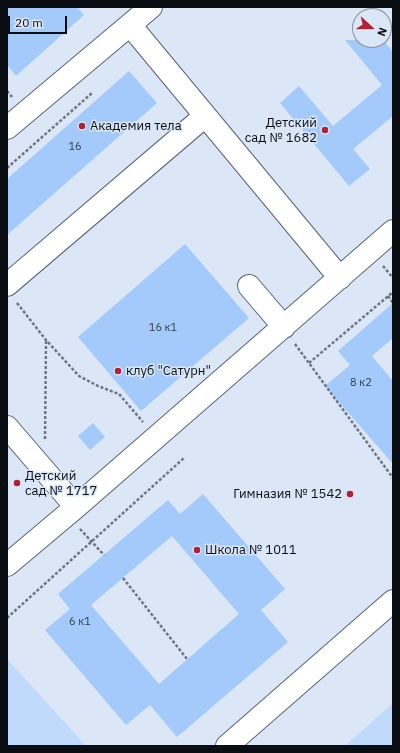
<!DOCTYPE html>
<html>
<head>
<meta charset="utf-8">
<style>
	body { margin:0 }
	#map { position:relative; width:400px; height:753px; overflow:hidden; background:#dbe7f7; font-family:"IBM Plex Sans",sans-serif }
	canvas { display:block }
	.frame { position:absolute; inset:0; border:8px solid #0a0e13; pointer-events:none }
	.north { position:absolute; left:352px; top:8px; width:40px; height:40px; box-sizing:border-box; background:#dbe7f7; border:1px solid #87909c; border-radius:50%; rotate:111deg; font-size:11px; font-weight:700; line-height:16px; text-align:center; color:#0a0e13 }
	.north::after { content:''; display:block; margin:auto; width:14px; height:18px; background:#b22031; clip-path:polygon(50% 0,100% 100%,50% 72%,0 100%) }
	.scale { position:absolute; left:8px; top:16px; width:59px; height:18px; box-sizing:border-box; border:2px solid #0a0e13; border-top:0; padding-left:5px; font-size:12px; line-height:14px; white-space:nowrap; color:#0a0e13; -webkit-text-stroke:3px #dbe7f7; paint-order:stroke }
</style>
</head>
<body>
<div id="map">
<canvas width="400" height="753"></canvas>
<div class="frame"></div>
<div class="north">N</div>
<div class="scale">20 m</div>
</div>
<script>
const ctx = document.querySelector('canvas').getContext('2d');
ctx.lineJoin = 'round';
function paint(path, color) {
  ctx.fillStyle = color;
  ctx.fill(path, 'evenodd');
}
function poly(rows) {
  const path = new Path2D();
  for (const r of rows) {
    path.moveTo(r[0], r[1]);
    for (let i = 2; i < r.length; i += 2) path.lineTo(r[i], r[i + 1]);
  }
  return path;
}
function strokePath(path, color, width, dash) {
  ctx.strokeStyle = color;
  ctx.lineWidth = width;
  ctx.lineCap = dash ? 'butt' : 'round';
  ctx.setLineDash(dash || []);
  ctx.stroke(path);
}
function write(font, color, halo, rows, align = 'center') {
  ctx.font = font + ' "IBM Plex Sans",sans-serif';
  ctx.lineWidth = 3;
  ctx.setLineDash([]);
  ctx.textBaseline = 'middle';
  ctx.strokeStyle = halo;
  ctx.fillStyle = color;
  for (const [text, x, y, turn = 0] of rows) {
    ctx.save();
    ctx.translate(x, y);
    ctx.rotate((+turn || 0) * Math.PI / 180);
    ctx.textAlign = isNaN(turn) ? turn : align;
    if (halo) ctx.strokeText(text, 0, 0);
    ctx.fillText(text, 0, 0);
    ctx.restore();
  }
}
const green = poly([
	[7,659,86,746,7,746],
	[393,703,393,746,345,746]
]);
const building = poly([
	[7,7,77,7,84,15,16,76,7,65],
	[345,40,383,40,393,52,393,116,353,149,370,169,349,186,280,103,299,86,333,126,382,85],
	[129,71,157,103,7,235,7,179],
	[185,244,249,318,141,411,78,337],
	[393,303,393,338,372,356,393,381,393,464,325,386,350,365,338,351],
	[93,423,105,437,90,450,78,436],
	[203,494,285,589,261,610,288,642,177,737,150,705,126,725,45,630,70,609,58,594,168,500,180,514],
	[172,536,239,614,159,684,91,605]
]);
const path = poly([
	[7,91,12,97],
	[7,168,92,93],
	[383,266,393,278],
	[388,296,393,303],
	[17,303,46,340,79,376,98,386,119,394,143,422],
	[295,344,393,478],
	[309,363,393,292],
	[45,439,46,340],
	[80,529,104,555],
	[123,578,187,659],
	[7,618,184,458]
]);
const minor = poly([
	[130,25,340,278],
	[7,128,151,7],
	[7,285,205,116],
	[249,286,284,327],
	[7,427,76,507],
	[7,565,76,507,393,231],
	[227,746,393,601]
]);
const markers = [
	[82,126,4,"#b22031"],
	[325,130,4,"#b22031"],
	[118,371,4,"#b22031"],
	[17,483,4,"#b22031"],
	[350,494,4,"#b22031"],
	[197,550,4,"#b22031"]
];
const numberNames = [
	["16",75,147],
	["16 к1",163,328],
	["8 к2",361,383],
	["6 к1",80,622]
];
const poiNames = [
	["Детский",317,123,"right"],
	["сад № 1682",317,138,"right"],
	["Академия тела",90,126],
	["клуб \"Сатурн\"",126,371],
	["Детский",25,476],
	["сад № 1717",25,491],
	["Гимназия № 1542",342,494,"right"],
	["Школа № 1011",205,550]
];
paint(green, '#c0dafb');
paint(building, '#a3cafa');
strokePath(minor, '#596471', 24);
strokePath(path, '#6e7681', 2.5, [3, 2]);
strokePath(minor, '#fff', 22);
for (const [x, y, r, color] of markers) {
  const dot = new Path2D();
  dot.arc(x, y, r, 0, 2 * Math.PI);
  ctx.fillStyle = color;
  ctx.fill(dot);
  strokePath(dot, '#dbe7f7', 1.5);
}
write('11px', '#303d4d', null, numberNames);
write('13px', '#0a0e13', '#dbe7f7', poiNames, 'left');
</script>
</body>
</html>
